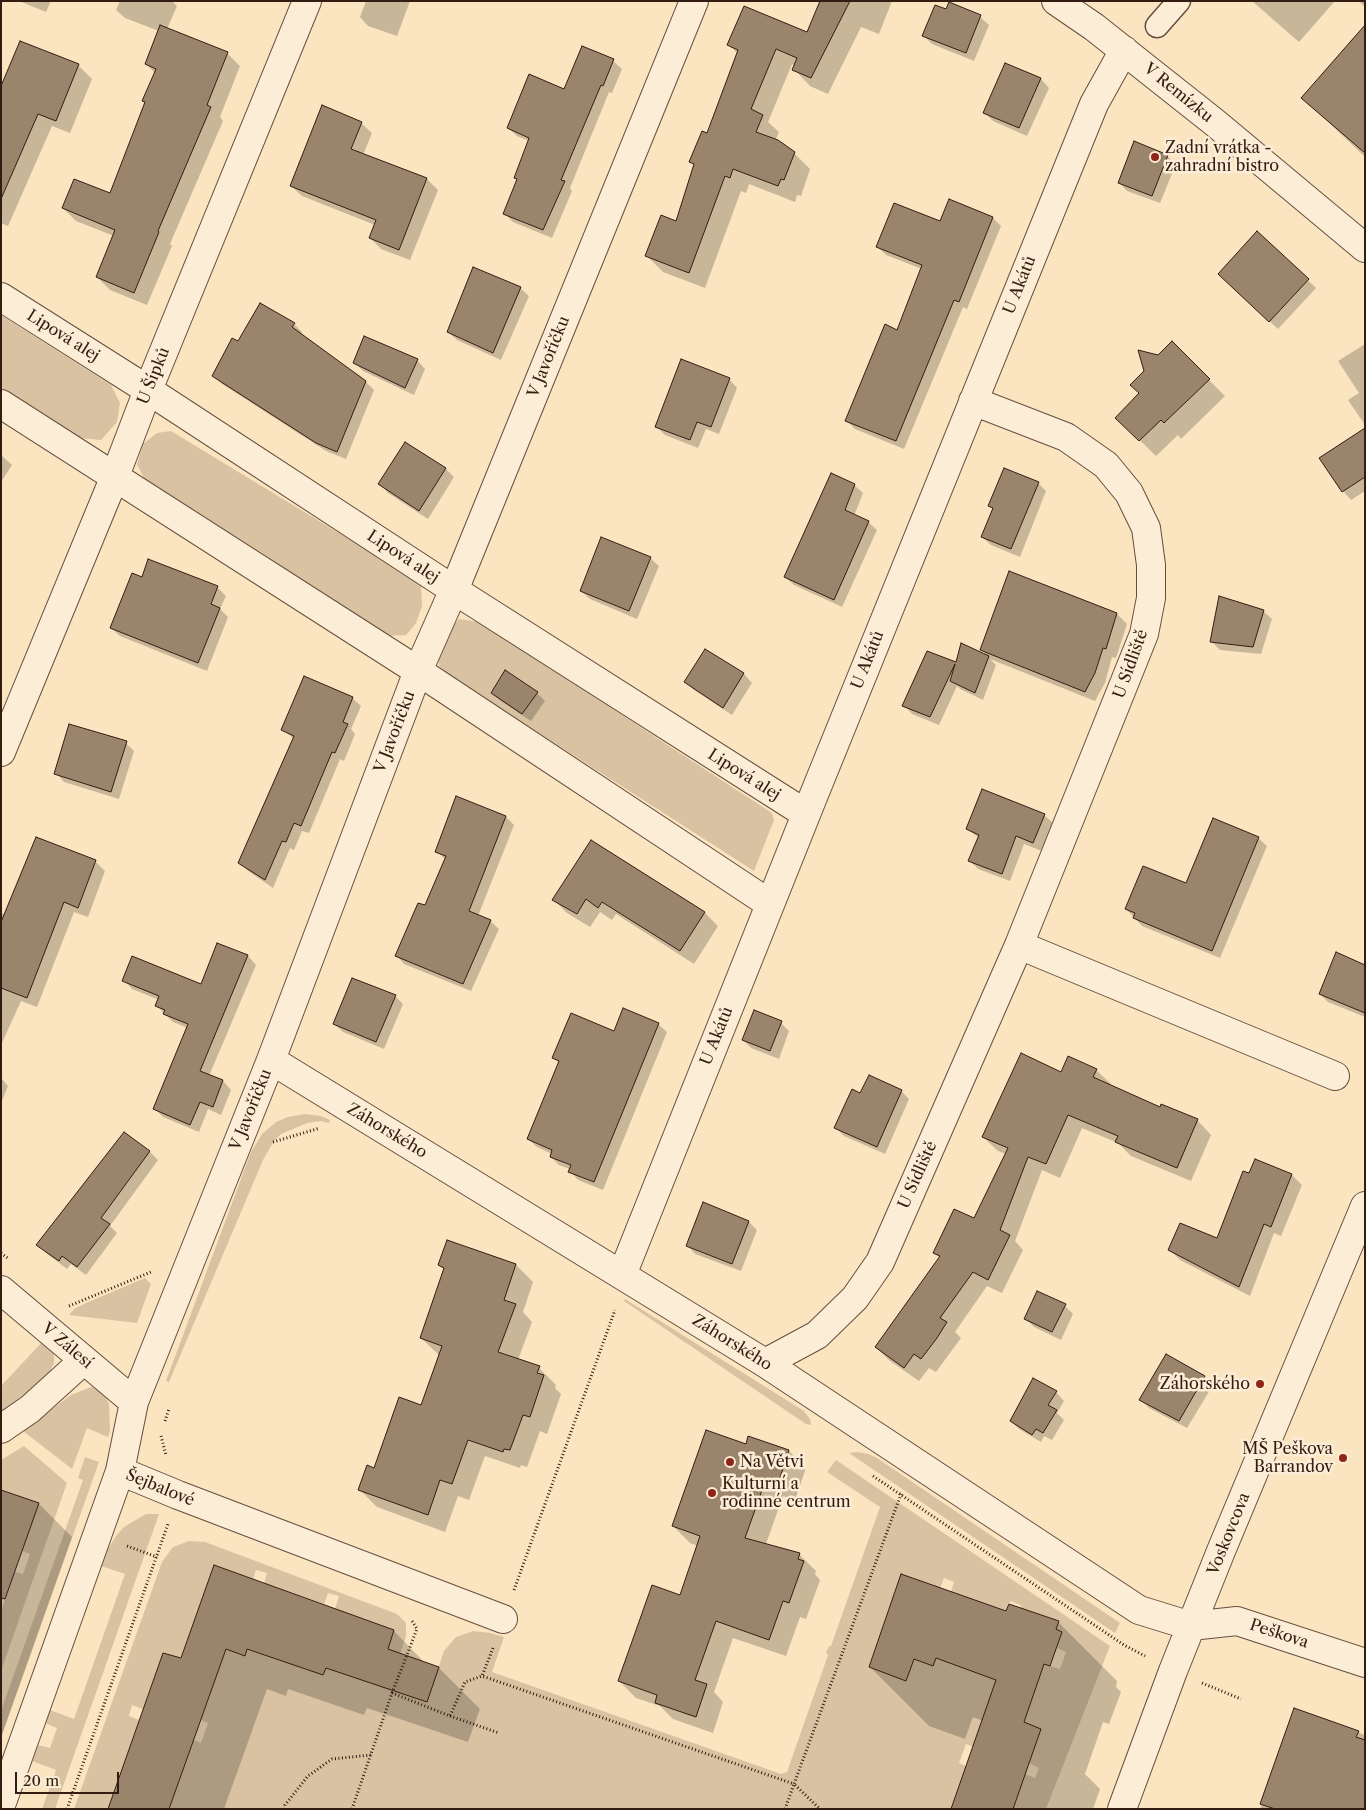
<!DOCTYPE html>
<html>
<head>
<meta charset="utf-8">
<style>
	body { margin:0 }
	#map { position:relative; width:1366px; height:1810px; overflow:hidden; background:#fbe4c0; font-family:"Libre Caslon Text",serif }
	canvas { display:block }
	.frame { position:absolute; inset:0; border:2px solid #331c12; pointer-events:none }
	.scale { position:absolute; left:15px; top:1772px; width:104px; height:22px; box-sizing:border-box; border:2px solid #331c12; border-top:0; padding-left:6px; font-size:15px; line-height:18px; white-space:nowrap; color:#331c12; -webkit-text-stroke:4px #fcedd6; paint-order:stroke }
</style>
</head>
<body>
<div id="map">
<canvas width="1366" height="1810"></canvas>
<div class="frame"></div>
<div class="scale">20 m</div>
</div>
<script>
const ctx = document.querySelector('canvas').getContext('2d');
ctx.lineJoin = 'round';
function paint(path, color) {
  ctx.fillStyle = color;
  ctx.fill(path, 'evenodd');
}
function poly(rows) {
  const path = new Path2D();
  for (const r of rows) {
    path.moveTo(r[0], r[1]);
    for (let i = 2; i < r.length; i += 2) path.lineTo(r[i], r[i + 1]);
  }
  return path;
}
function strokePath(path, color, width, dash) {
  ctx.strokeStyle = color;
  ctx.lineWidth = width;
  ctx.lineCap = dash ? 'butt' : 'round';
  ctx.setLineDash(dash || []);
  ctx.stroke(path);
}
function write(font, color, halo, rows, align = 'center') {
  ctx.font = font + ' "Libre Caslon Text",serif';
  ctx.lineWidth = 5;
  ctx.setLineDash([]);
  ctx.textBaseline = 'middle';
  ctx.strokeStyle = halo;
  ctx.fillStyle = color;
  for (const [text, x, y, turn = 0] of rows) {
    ctx.save();
    ctx.translate(x, y);
    ctx.rotate((+turn || 0) * Math.PI / 180);
    ctx.textAlign = isNaN(turn) ? turn : align;
    if (halo) ctx.strokeText(text, 0, 0);
    ctx.fillText(text, 0, 0);
    ctx.restore();
  }
}
const green = poly([
	[1,315,111,385,120,403,117,422,101,440,79,438,1,388],
	[171,431,413,578,421,586,422,606,416,623,406,635,387,636,264,554,144,478,137,464,143,444,157,433],
	[459,619,479,622,772,813,774,820,754,871,453,678,439,666,438,655,448,631],
	[506,671,537,691,522,714,491,693],
	[305,1114,321,1116,330,1120,329,1123,321,1121,307,1123,281,1134,274,1141,263,1160,169,1382,166,1381,251,1152,262,1134,276,1122,288,1117],
	[145,1278,151,1284,137,1323,69,1315,74,1309,86,1303],
	[625,1299,804,1411,810,1419,811,1425,806,1424,624,1301],
	[44,1340,49,1344,54,1353,54,1363,47,1378,1,1412,1,1386],
	[91,1387,101,1390,105,1394,109,1404,110,1431,108,1437,87,1428,72,1469,23,1431,71,1395],
	[24,1446,67,1483,1,1671,1,1611,15,1572,23,1574,30,1554,22,1551,39,1503,1,1490,1,1460],
	[857,1452,868,1454,877,1458,1120,1623,1115,1633,849,1453],
	[85,1457,99,1462,1,1738,1,1711,83,1480,78,1478],
	[836,1460,1110,1646,1046,1809,1013,1809,1025,1774,1035,1778,1039,1768,1029,1763,1041,1729,1024,1722,1044,1664,1060,1669,1066,1652,1057,1648,1062,1632,1056,1629,1059,1621,1040,1614,1036,1622,1018,1615,1021,1605,1010,1601,1006,1611,951,1592,954,1582,944,1578,940,1588,901,1575,869,1667,906,1681,914,1659,933,1666,936,1658,997,1680,973,1747,966,1744,959,1763,966,1766,951,1809,169,1809,194,1740,201,1743,208,1723,201,1720,226,1649,245,1656,247,1649,323,1675,326,1668,375,1684,394,1630,335,1609,339,1596,328,1593,324,1604,264,1583,267,1573,256,1570,253,1579,214,1565,181,1658,163,1653,143,1709,132,1705,129,1716,139,1720,108,1809,74,1809,162,1562,173,1547,189,1541,205,1542,397,1614,406,1623,406,1636,389,1689,427,1702,444,1651,456,1637,473,1631,490,1633,504,1637,492,1672,781,1774,787,1772,828,1655,826,1653,829,1646,831,1646,880,1507,827,1472],
	[146,1514,159,1514,55,1809,42,1809,56,1770,32,1761,38,1745,50,1748,57,1728,45,1723,50,1710,74,1719,125,1574,101,1566,103,1557,116,1536,124,1527]
]);
const shadow = poly([
	[19,1,51,1,46,12],
	[120,1,172,1,177,6,167,29,227,53,240,66,220,117,223,121,170,244,172,246,147,305,110,290,97,277,114,236,76,221,63,208,110,195,146,103,155,73,146,64,159,31,125,18,116,10],
	[366,1,410,1,397,36,368,26,360,17],
	[821,1,892,1,879,34,861,27,828,94,810,86,794,69,795,66,792,64,768,122,779,132,775,141,794,153,810,169,801,196,797,195,795,202,749,184,746,193,741,191,705,288,663,272,646,255,676,222,695,165,691,162,708,135,738,54,729,45,808,34],
	[1252,1,1335,1,1299,42],
	[1359,1,1365,1,1365,7],
	[949,4,980,17,989,25,974,61,932,44,923,35,946,11],
	[1365,27,1365,157,1303,98],
	[613,61,622,69,612,93,609,92,570,188,572,191,552,238,513,222,504,213,518,180,515,178,529,141,517,136,508,128],
	[78,65,92,79,70,133,52,126,8,226,1,223,1,89],
	[1005,65,1041,79,1049,88,1027,136,993,121,985,113],
	[361,123,372,133,363,155,427,179,438,190,410,260,381,249,370,238,375,225,302,196,291,186],
	[1167,156,1176,164,1160,203,1127,191,1119,182],
	[950,201,993,218,1001,226,967,309,963,307,904,449,855,429,847,421,898,331,922,269,886,255,878,247,941,223],
	[1258,232,1316,288,1278,329,1227,282],
	[520,288,529,296,501,360,457,340,448,332],
	[294,324,302,332,300,335,366,382,374,390,346,459,326,451,222,384,213,376,238,343],
	[1172,343,1225,396,1181,439,1178,435,1156,456,1117,418,1140,394,1158,357],
	[1365,344,1365,425,1348,400,1359,393,1338,361],
	[417,360,425,369,414,395,363,371,355,363],
	[729,379,737,388,719,434,706,429,698,448,665,435,657,427],
	[1365,429,1365,491,1351,500,1343,491],
	[406,443,446,469,454,477,428,519,388,493,380,484],
	[1,455,12,465,1,482],
	[1038,483,1046,491,1020,557,991,545,982,537,994,509,990,506],
	[854,485,863,493,854,516,868,522,877,530,842,607,794,585,785,577],
	[650,558,659,566,637,619,590,599,581,591],
	[142,578,217,587,226,596,220,609,228,617,207,671,120,636,111,628],
	[1263,611,1272,619,1261,654,1220,650,1212,642],
	[1117,614,1127,624,1116,658,1112,657,1105,683,1095,701,990,659,996,665,983,700,960,689,957,686,939,725,912,714,904,705,928,653,956,664,962,645,989,658,982,650],
	[706,650,744,674,752,683,732,715,694,690,686,682],
	[492,693,537,693,545,701,531,721,501,701],
	[352,698,361,706,351,729,355,734,344,761,340,759,309,833,302,831,294,850,290,848,273,888,248,871,240,862,294,739,283,730],
	[126,743,134,751,119,799,64,782,56,773],
	[457,798,506,817,514,825,478,916,490,921,499,929,471,991,404,964,396,955,426,907,446,860,436,851],
	[1044,815,1053,823,1042,851,1024,844,1010,881,978,869,969,860,979,838,967,829],
	[1258,838,1267,846,1220,958,1142,926,1126,909,1186,885],
	[592,842,705,913,718,926,694,964,616,914,612,920,600,912,590,927,567,913,554,900],
	[95,861,105,871,88,917,74,912,37,1007,21,1001,1,1045,1,913,6,915],
	[218,944,248,956,256,965,209,1076,223,1081,231,1090,221,1115,208,1109,199,1132,163,1117,155,1109,188,1028,173,1022,156,1005,159,1000,132,989,124,980,201,985],
	[1365,966,1365,1017,1328,1002,1320,994],
	[395,996,403,1004,384,1049,343,1032,334,1024],
	[781,1023,789,1031,779,1059,751,1048,743,1040],
	[658,1024,667,1032,603,1190,578,1180,570,1171,570,1169,559,1165,551,1157,552,1154,537,1147,528,1139,560,1063,554,1058],
	[1096,1070,1111,1084,1110,1086,1161,1108,1197,1120,1211,1135,1191,1181,1131,1156,1118,1143,1082,1128,1060,1178,1042,1170,1015,1241,1023,1250,1002,1293,987,1286,955,1332,961,1338,936,1372,929,1368,919,1381,890,1361,876,1347,940,1258,934,1253,975,1220,1006,1154,998,1151,983,1137,1062,1073],
	[1,1078,8,1086,1,1103],
	[901,1091,909,1099,885,1154,844,1136,836,1128,861,1095],
	[124,1133,150,1152,158,1160,110,1226,117,1233,86,1275,71,1264,67,1269,46,1253,38,1245],
	[1255,1160,1292,1175,1302,1185,1281,1236,1274,1233,1250,1296,1180,1260,1170,1250,1217,1240],
	[704,1204,749,1222,757,1230,741,1271,695,1254,687,1245],
	[448,1242,516,1265,533,1282,523,1312,532,1322,518,1360,539,1368,556,1385,555,1388,561,1394,547,1434,540,1431,527,1467,521,1465,520,1468,485,1456,469,1500,458,1496,445,1532,377,1507,360,1490,422,1406,440,1356,421,1338,445,1270,439,1265],
	[1065,1306,1073,1314,1061,1340,1034,1327,1026,1319],
	[1205,1377,1213,1385,1187,1428,1149,1408,1141,1400],
	[1056,1392,1064,1401,1057,1413,1064,1420,1052,1440,1044,1436,1041,1442,1019,1429,1011,1421],
	[747,1446,789,1451,806,1468,795,1500,783,1496,766,1544,799,1554,816,1571,815,1574,820,1580,806,1619,800,1617,786,1656,733,1638,714,1692,723,1702,713,1733,673,1719,660,1706,636,1698,619,1681,681,1596,698,1546,690,1543,673,1526],
	[1,1491,39,1504,72,1537,1,1737],
	[214,1566,394,1631,426,1664,439,1668,480,1709,468,1742,367,1708,364,1715,288,1689,286,1696,267,1689,224,1809,109,1809,182,1659],
	[1007,1613,1058,1622,1117,1681,1116,1687,1121,1692,1109,1724,1103,1722,1085,1774,1100,1789,1093,1809,953,1809,983,1721,973,1717,965,1739,929,1726,870,1667],
	[1295,1710,1365,1735,1365,1809,1260,1809]
]);
const building = poly([
	[820,1,850,1,811,78,792,70,797,58,776,49,751,109,763,115,756,132,778,140,795,152,784,180,781,179,778,186,733,169,730,178,725,176,689,273,645,256,661,215,676,221,694,164,689,162,702,131,707,133,738,50,727,45,744,6,807,32,820,1],
	[949,2,981,15,966,53,922,36,935,5,946,9,949,2],
	[160,25,228,52,207,105,211,107,158,231,159,232,134,293,96,277,115,230,62,208,74,179,110,193,145,102,142,101,156,69,145,64,160,25],
	[1365,25,1365,153,1301,98,1365,25],
	[20,41,79,64,56,121,38,114,1,199,1,86,20,41],
	[582,46,614,59,603,86,601,85,561,180,565,181,543,230,503,214,517,179,514,178,529,138,507,128,529,74,564,89,582,46],
	[1005,63,1041,78,1019,128,983,113,1005,63],
	[322,105,362,122,351,149,427,178,399,250,369,238,376,220,290,186,322,105],
	[1134,141,1168,155,1152,196,1118,183,1134,141],
	[949,199,993,217,959,302,954,300,896,441,845,421,885,324,897,330,922,265,876,247,894,203,940,221,949,199],
	[1257,231,1309,279,1269,322,1218,274,1257,231],
	[473,267,521,287,493,353,447,332,473,267],
	[260,303,295,323,292,327,366,381,337,452,316,443,212,376,232,338,238,341,260,303],
	[364,336,418,359,405,388,353,363,364,336],
	[1172,341,1210,379,1164,423,1161,420,1139,441,1115,418,1139,393,1130,385,1144,371,1138,350,1158,355,1172,341],
	[681,359,730,378,711,427,697,422,690,440,655,427,681,359],
	[1365,428,1365,477,1342,492,1319,458,1365,428],
	[405,442,446,468,419,511,378,484,405,442],
	[1004,468,1039,482,1011,549,981,537,993,508,988,506,1004,468],
	[831,473,855,484,845,510,869,521,834,600,784,577,831,473],
	[601,537,651,557,629,611,580,591,601,537],
	[148,559,218,586,211,604,220,608,198,663,110,628,132,573,142,577,148,559],
	[1009,571,1117,613,1106,649,1103,648,1095,673,1085,692,980,650,1009,571],
	[1219,596,1264,610,1253,647,1210,642,1219,596],
	[961,643,989,656,975,693,950,681,955,664,930,717,902,706,927,651,956,662,961,643],
	[705,649,744,673,723,708,684,682,705,649],
	[505,670,538,692,522,714,491,693,505,670],
	[304,676,353,697,343,722,348,724,335,753,332,752,301,826,294,823,286,842,282,841,265,880,238,863,294,736,281,730,304,676],
	[69,724,127,741,111,792,54,774,69,724],
	[982,789,1045,814,1033,843,1016,836,1002,874,968,861,979,835,966,829,982,789],
	[456,796,506,816,469,911,491,920,463,984,395,956,418,903,425,905,446,856,435,852,456,796],
	[1213,818,1259,837,1212,951,1133,918,1135,913,1125,909,1143,866,1186,883,1213,818],
	[36,837,96,860,78,908,64,902,27,998,1,988,1,922,36,837],
	[591,840,705,912,680,951,602,902,598,908,586,899,577,914,552,900,591,840],
	[217,943,248,955,200,1071,223,1080,213,1107,200,1102,190,1125,153,1109,188,1024,163,1014,165,1010,155,1006,159,996,122,981,132,956,201,984,217,943],
	[1336,952,1365,965,1365,1013,1319,994,1336,952],
	[352,978,396,995,376,1042,333,1024,352,978],
	[623,1008,659,1023,594,1182,568,1172,571,1165,550,1157,552,1150,527,1139,559,1061,552,1058,571,1013,614,1031,623,1008],
	[754,1010,782,1021,770,1051,742,1040,754,1010],
	[1021,1053,1061,1072,1068,1056,1097,1069,1093,1077,1160,1107,1161,1104,1198,1119,1177,1168,1115,1142,1118,1136,1068,1115,1046,1164,1028,1157,1000,1230,1010,1235,988,1280,973,1272,940,1318,947,1322,937,1338,921,1359,914,1354,904,1368,875,1347,940,1256,933,1253,954,1209,974,1218,1008,1148,982,1137,1021,1053],
	[869,1075,902,1090,877,1147,834,1128,852,1089,860,1093,869,1075],
	[124,1132,150,1151,101,1218,110,1224,77,1267,62,1256,59,1261,36,1245,124,1132],
	[1255,1159,1292,1174,1271,1227,1264,1224,1239,1287,1168,1250,1180,1223,1217,1238,1243,1171,1249,1173,1255,1159],
	[703,1202,749,1221,732,1264,686,1246,703,1202],
	[447,1240,516,1264,504,1300,516,1304,498,1352,540,1366,537,1373,544,1375,530,1417,523,1415,510,1450,504,1449,503,1452,468,1440,452,1484,440,1480,428,1515,358,1490,367,1465,374,1468,399,1397,421,1405,442,1346,420,1338,444,1268,438,1265,447,1240],
	[1037,1291,1066,1304,1052,1332,1024,1319,1037,1291],
	[1166,1354,1205,1376,1179,1421,1139,1400,1166,1354],
	[1033,1378,1057,1391,1048,1405,1057,1410,1043,1433,1036,1429,1032,1435,1010,1421,1033,1378],
	[706,1430,746,1444,748,1436,789,1450,778,1484,766,1479,745,1538,800,1553,798,1559,804,1561,789,1603,783,1601,769,1640,716,1621,695,1680,707,1684,696,1717,655,1703,657,1695,618,1681,652,1585,680,1595,700,1536,672,1526,706,1430],
	[1,1490,39,1503,5,1599,1,1598,1,1490],
	[214,1565,394,1630,388,1649,439,1667,427,1702,326,1668,323,1675,247,1649,245,1656,226,1649,169,1809,108,1809,163,1653,181,1658,214,1565],
	[901,1574,1006,1611,1009,1604,1059,1621,1056,1629,1062,1632,1050,1666,1044,1664,1024,1722,1041,1729,1013,1809,951,1809,996,1680,936,1658,933,1666,914,1659,906,1681,869,1667,901,1574],
	[1294,1708,1359,1731,1356,1737,1365,1740,1365,1809,1275,1809,1260,1804,1294,1708]
]);
const path = poly([
	[273,1142,320,1128],
	[1,1253,9,1259],
	[69,1306,151,1272],
	[165,1421,169,1409],
	[161,1436,166,1455],
	[873,1476,1124,1645,1145,1656],
	[127,1546,157,1557],
	[514,1590,615,1310],
	[493,1648,482,1676,794,1784,901,1494],
	[1202,1683,1241,1699],
	[392,1693,417,1629,411,1619],
	[450,1716,499,1733],
	[67,1809,168,1524],
	[284,1809,285,1805,308,1776,332,1759,371,1755],
	[352,1809,392,1693,450,1716,465,1682,482,1676],
	[785,1809,794,1784,820,1809]
]);
const pedestrian = poly([
	[1157,26,1179,1]
]);
const minor = poly([
	[1056,1,1094,27,1214,122,1365,248],
	[1,297,148,390,454,590,806,814],
	[1,404,418,671,770,904],
	[1,752,115,476,148,390,307,1],
	[1019,945,1335,1076],
	[271,1060,765,1363,1139,1610,1191,1626,1237,1621,1365,1663],
	[622,1275,811,802,1094,104,1124,50],
	[1,1290,134,1402],
	[765,1363,817,1335,855,1298,880,1262,1019,945,1144,634,1151,598,1151,565,1146,528,1129,493,1106,465,1066,437,973,401],
	[1,1429,30,1409,84,1360],
	[120,1471,178,1495,503,1619],
	[1,1805,120,1471,134,1402,271,1060,418,671,459,578,694,1],
	[1122,1809,1173,1671,1221,1551,1365,1206]
]);
const markers = [
	[1155,157,5,"#8f2418"],
	[1260,1384,5,"#8f2418"],
	[1343,1458,5,"#8f2418"],
	[730,1462,5,"#8f2418"],
	[712,1493,5,"#8f2418"]
];
const streetNames = [
	["V Remízku",1178,93,39],
	["U Akátů",1020,285,-68],
	["Lipová alej",63,336,32],
	["V Javoříčku",549,357,-68],
	["U Šípků",154,376,-68],
	["Lipová alej",403,557,33],
	["U Akátů",868,660,-68],
	["U Sídliště",1131,664,-70],
	["V Javoříčku",395,732,-69],
	["Lipová alej",744,775,32],
	["U Akátů",717,1036,-68],
	["V Javoříčku",251,1110,-68],
	["Záhorského",387,1131,31],
	["U Sídliště",918,1175,-66],
	["Záhorského",732,1343,32],
	["V Zálesí",67,1346,40],
	["Šejbalové",160,1488,22],
	["Voskovcova",1229,1534,-68],
	["Peškova",1279,1634,18]
];
const poiNames = [
	["Zadní vrátka -",1165,148],
	["zahradní bistro",1165,166],
	["Záhorského",1250,1384,"right"],
	["MŠ Peškova",1333,1449,"right"],
	["Barrandov",1333,1467,"right"],
	["Na Větvi",740,1462],
	["Kulturní a",722,1484],
	["rodinné centrum",722,1502]
];
paint(green, '#d9c2a2');
paint(shadow, '#0003');
paint(building, '#9b846c');
strokePath(building, '#331c12', 1);
strokePath(pedestrian, '#654e3e', 25);
strokePath(minor, '#654e3e', 30);
strokePath(path, '#331c12', 3, [1, 2.5]);
strokePath(pedestrian, '#fcedd6', 22);
strokePath(minor, '#fcedd6', 28);
for (const [x, y, r, color] of markers) {
  const dot = new Path2D();
  dot.arc(x, y, r, 0, 2 * Math.PI);
  ctx.fillStyle = color;
  ctx.fill(dot);
  strokePath(dot, '#fcedd6', 2);
}
write('16px', '#331c12', '#fcedd6', streetNames);
write('16px', '#331c12', '#fcedd6', poiNames, 'left');
</script>
</body>
</html>
